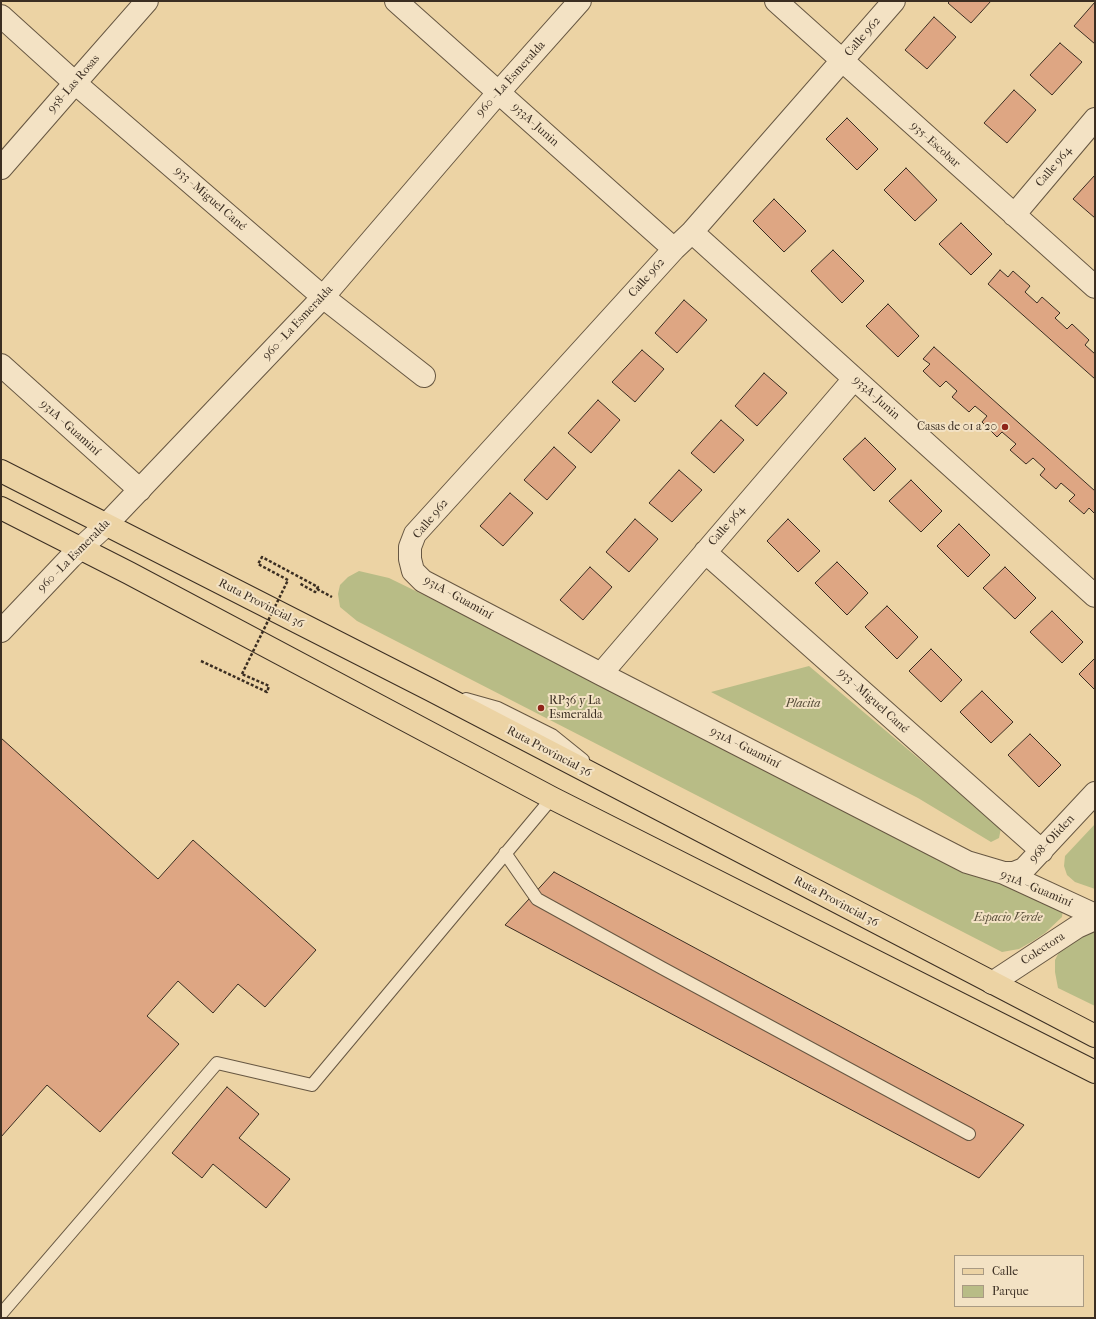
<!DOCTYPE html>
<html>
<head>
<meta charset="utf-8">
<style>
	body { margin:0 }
	#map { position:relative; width:1096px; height:1319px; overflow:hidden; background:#ecd3a4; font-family:"IM FELL French Canon",serif }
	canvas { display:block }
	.frame { position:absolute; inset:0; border:2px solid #3b2e22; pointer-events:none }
	.legend { position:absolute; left:954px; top:1255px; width:130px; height:52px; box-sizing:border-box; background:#f3e2c4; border:1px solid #a99a83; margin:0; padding:5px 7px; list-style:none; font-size:12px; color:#3b2e22 }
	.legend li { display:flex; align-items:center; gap:8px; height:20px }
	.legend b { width:20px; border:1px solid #a99a83 }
</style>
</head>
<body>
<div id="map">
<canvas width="1096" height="1319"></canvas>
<div class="frame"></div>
<ul class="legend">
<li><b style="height:5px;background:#ecd3a4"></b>Calle</li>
<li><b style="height:11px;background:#b8bc86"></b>Parque</li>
</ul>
</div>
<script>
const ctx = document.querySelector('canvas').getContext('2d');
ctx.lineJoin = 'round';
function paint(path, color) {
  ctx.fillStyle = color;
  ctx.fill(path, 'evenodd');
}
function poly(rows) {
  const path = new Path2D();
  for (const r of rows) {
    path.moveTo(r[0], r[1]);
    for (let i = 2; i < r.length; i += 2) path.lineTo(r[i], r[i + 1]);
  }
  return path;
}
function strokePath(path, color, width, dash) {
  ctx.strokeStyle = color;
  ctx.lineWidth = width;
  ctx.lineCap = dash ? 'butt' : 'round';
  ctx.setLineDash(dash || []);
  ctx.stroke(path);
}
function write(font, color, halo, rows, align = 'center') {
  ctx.font = font + ' "IM FELL French Canon",serif';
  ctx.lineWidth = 4;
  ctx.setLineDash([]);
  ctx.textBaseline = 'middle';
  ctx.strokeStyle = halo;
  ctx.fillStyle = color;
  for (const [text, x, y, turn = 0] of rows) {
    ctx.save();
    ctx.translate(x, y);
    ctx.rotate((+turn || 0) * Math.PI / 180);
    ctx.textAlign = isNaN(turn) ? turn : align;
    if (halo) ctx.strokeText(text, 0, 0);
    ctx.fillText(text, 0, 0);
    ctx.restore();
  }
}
const green = poly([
	[359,571,389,578,1063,907,1062,917,1045,933,1033,941,1019,949,1002,952,357,621,340,607,338,594,340,585,348,577],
	[809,666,1001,828,999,838,991,842,918,798,711,692],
	[1095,824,1095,889,1075,882,1067,875,1064,866,1065,856],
	[1095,929,1095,1006,1058,988,1055,972,1055,960,1060,950]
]);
const building = poly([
	[950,1,991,1,971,23,948,3,950,1],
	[1095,2,1095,44,1074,26,1095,2],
	[934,17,956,37,927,69,905,50,934,17],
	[1060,43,1082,62,1052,95,1030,75,1060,43],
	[1014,90,1036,110,1007,143,984,123,1014,90],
	[847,118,878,149,857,170,826,139,847,118],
	[906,168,937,200,915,221,884,190,906,168],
	[1095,175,1095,218,1073,199,1095,175],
	[774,199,806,231,784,252,753,221,774,199],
	[961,223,992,254,971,275,939,244,961,223],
	[833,250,864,281,842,303,811,271,833,250],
	[1000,270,1008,277,1013,271,1030,286,1025,292,1037,303,1042,297,1060,313,1055,318,1067,329,1072,324,1089,340,1085,345,1095,354,1095,379,988,284,1000,270],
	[684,300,707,320,677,353,655,333,684,300],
	[888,304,919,336,898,357,866,326,888,304],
	[934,347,1095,491,1095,514,1089,508,1084,514,1069,501,1075,495,1061,483,1056,489,1040,475,1045,469,1033,458,1026,464,1010,450,1016,444,1002,432,997,437,982,422,987,416,975,406,969,412,952,397,957,391,946,381,940,387,923,371,930,364,923,359,934,347],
	[642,350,664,369,635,402,612,382,642,350],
	[764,373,787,393,757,426,735,406,764,373],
	[598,400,620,420,591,453,568,433,598,400],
	[721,420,744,440,714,473,691,453,721,420],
	[865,438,896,469,874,491,843,459,865,438],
	[554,447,576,467,547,500,524,480,554,447],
	[679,470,702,490,672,522,649,503,679,470],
	[911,480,942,511,921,532,889,501,911,480],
	[510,493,533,513,503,546,480,526,510,493],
	[635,519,658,539,629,572,606,552,635,519],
	[788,519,820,551,798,572,767,541,788,519],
	[959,524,990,555,968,577,937,546,959,524],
	[837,562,868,593,847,615,815,583,837,562],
	[590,567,612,587,583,620,560,600,590,567],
	[1005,567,1036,598,1015,619,983,588,1005,567],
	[887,606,918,637,897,659,865,627,887,606],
	[1052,611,1083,642,1062,663,1030,632,1052,611],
	[931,649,962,680,941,702,909,671,931,649],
	[1095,658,1095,690,1079,674,1095,658],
	[982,691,1013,722,991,743,960,712,982,691],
	[1030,734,1061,765,1039,787,1008,755,1030,734],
	[1,738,158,879,193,840,316,950,265,1007,238,984,213,1013,178,981,147,1016,179,1044,100,1132,47,1085,1,1137,1,738],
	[554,872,1024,1125,979,1178,505,925,554,872],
	[227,1087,259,1114,239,1138,290,1179,266,1208,213,1164,202,1178,172,1153,227,1087]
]);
const path = poly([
	[288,580,258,564,262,557,318,587,315,592,299,583],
	[317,589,332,597],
	[201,661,267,692,269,686,242,674]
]);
const service = poly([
	[466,699,498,708,552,735,583,760],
	[505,853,537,899,662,968,969,1134],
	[1,1314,217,1063,312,1085,552,798]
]);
const minor = poly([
	[396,1,674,249],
	[776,1,1095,287],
	[894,1,692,232,674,249,415,534,410,547,410,559,413,571,423,581,601,674,967,862,1004,873,1095,915],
	[1,16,75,83,1,168],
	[1014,215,1095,119],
	[692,232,1095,596],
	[1,365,140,490],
	[424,376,323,297,498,93,580,1],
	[705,552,1042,851],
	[1,631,71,557,105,526],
	[601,674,854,379],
	[1004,873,1014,873,1024,869,1095,793],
	[992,983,1077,927,1095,919]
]);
const tertiary = poly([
	[105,526,323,297,75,83,147,1]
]);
const primary = poly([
	[1,471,431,690,1095,1036],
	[1,508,129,573,552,798,1095,1072]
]);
const pathBridge = poly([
	[242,674,288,580]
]);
const markers = [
	[1005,427,4,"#8f2418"],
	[541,708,4,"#8f2418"]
];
const streetNames = [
	["Calle 962",863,37,-49],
	["960 - La Esmeralda",511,79,-48],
	["958- Las Rosas",74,84,-49],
	["933A- Junin",535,125,42],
	["935- Escobar",935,145,42],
	["Calle 964",1054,167,-50],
	["933 - Miguel Cané",210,199,41],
	["Calle 962",647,278,-48],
	["960 - La Esmeralda",298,323,-47],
	["933A- Junin",876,398,42],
	["931A - Guaminí",70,428,42],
	["Calle 962",431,519,-50],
	["Calle 964",727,526,-49],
	["960 - La Esmeralda",74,556,-45],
	["931A - Guaminí",458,598,29],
	["Ruta Provincial 36",261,604,27],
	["933 - Miguel Cané",873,701,42],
	["931A - Guaminí",745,748,27],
	["Ruta Provincial 36",549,752,28],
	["968- Oliden",1052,839,-47],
	["931A - Guaminí",1036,889,23],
	["Ruta Provincial 36",836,902,28],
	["Colectora",1043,949,-33]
];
const poiNames = [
	["Casas de 01 a 20",997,427],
	["RP36 y La",549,701,"left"],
	["Esmeralda",549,715,"left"]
];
const parkNames = [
	["Placita",803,704],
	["Espacio Verde",1008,918]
];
paint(green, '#b8bc86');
paint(building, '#dea683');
strokePath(building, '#3b2e22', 1);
strokePath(service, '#675742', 14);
strokePath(minor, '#675742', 24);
strokePath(tertiary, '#675742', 24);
strokePath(primary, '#3b2e22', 24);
strokePath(path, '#3b2e22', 2.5, [3, 2]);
strokePath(service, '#f3e2c4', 12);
strokePath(minor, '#f3e2c4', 22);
strokePath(tertiary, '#f3e2c4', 22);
strokePath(primary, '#ecd3a4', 22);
strokePath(pathBridge, '#3b2e22', 2.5, [3, 2]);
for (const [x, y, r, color] of markers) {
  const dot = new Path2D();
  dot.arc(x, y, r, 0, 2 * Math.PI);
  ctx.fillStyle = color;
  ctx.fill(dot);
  strokePath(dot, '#f3e2c4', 1.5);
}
write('12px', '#3b2e22', '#f3e2c4', streetNames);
write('12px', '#3b2e22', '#f3e2c4', poiNames, 'right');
write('italic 12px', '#544a36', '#f3e2c4', parkNames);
</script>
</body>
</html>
